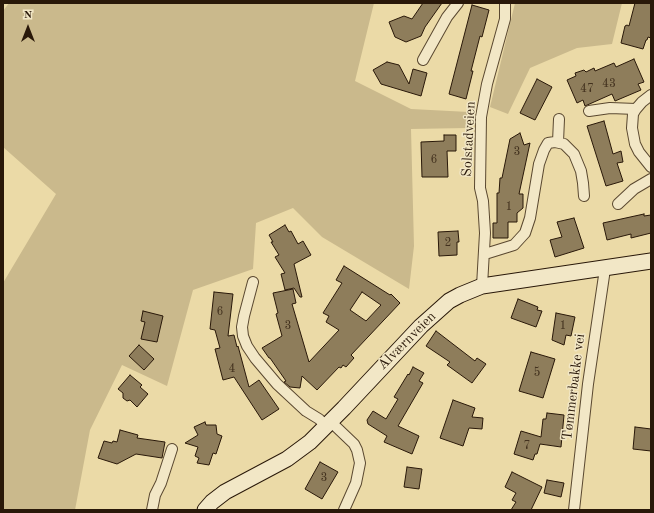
<!DOCTYPE html>
<html>
<head>
<meta charset="utf-8">
<style>
	body { margin:0 }
	#map { position:relative; width:654px; height:513px; overflow:hidden; background:#ebdaa7; font-family:"Old Standard TT",serif }
	canvas { display:block }
	.frame { position:absolute; inset:0; border:4px solid #291809; pointer-events:none }
	.north { position:absolute; left:8px; top:8px; width:40px; height:40px; -webkit-text-stroke:3px #f2e7c6; paint-order:stroke; rotate:0deg; font-size:11px; font-weight:700; line-height:16px; text-align:center; color:#291809 }
	.north::after { content:''; display:block; margin:auto; width:14px; height:18px; background:#291809; clip-path:polygon(50% 0,100% 100%,50% 72%,0 100%) }
</style>
</head>
<body>
<div id="map">
<canvas width="654" height="513"></canvas>
<div class="frame"></div>
<div class="north">N</div>
</div>
<script>
const ctx = document.querySelector('canvas').getContext('2d');
ctx.lineJoin = 'round';
function paint(path, color) {
  ctx.fillStyle = color;
  ctx.fill(path, 'evenodd');
}
function poly(rows) {
  const path = new Path2D();
  for (const r of rows) {
    path.moveTo(r[0], r[1]);
    for (let i = 2; i < r.length; i += 2) path.lineTo(r[i], r[i + 1]);
  }
  return path;
}
function strokePath(path, color, width, dash) {
  ctx.strokeStyle = color;
  ctx.lineWidth = width;
  ctx.lineCap = dash ? 'butt' : 'round';
  ctx.setLineDash(dash || []);
  ctx.stroke(path);
}
function write(font, color, halo, rows, align = 'center') {
  ctx.font = font + ' "Old Standard TT",serif';
  ctx.lineWidth = 3;
  ctx.setLineDash([]);
  ctx.textBaseline = 'middle';
  ctx.strokeStyle = halo;
  ctx.fillStyle = color;
  for (const [text, x, y, turn = 0] of rows) {
    ctx.save();
    ctx.translate(x, y);
    ctx.rotate((+turn || 0) * Math.PI / 180);
    ctx.textAlign = isNaN(turn) ? turn : align;
    if (halo) ctx.strokeText(text, 0, 0);
    ctx.fillText(text, 0, 0);
    ctx.restore();
  }
}
const green = poly([
	[9,3,374,3,355,81,411,109,469,112,467,128,411,129,414,246,409,289,322,237,293,208,256,223,253,269,193,290,167,386,122,365,90,430,75,510,3,510,3,283,56,194,3,147,3,11],
	[515,3,622,3,612,44,577,48,530,68,508,114,490,107]
]);
const building = poly([
	[423,3,442,3,425,27,421,36,406,42,395,37,389,22,404,16,412,19,423,3],
	[635,3,651,3,651,38,648,37,647,40,646,40,643,49,621,43,625,26,627,25,629,26,635,3],
	[472,5,489,10,482,37,480,36,471,71,473,71,466,99,449,94,472,5],
	[634,59,644,82,638,84,641,90,615,101,612,94,585,106,583,100,577,103,567,80,576,76,575,73,584,70,586,72,594,68,595,71,614,63,616,67,634,59],
	[387,62,399,65,409,84,413,69,427,73,421,96,381,84,373,70,387,62],
	[537,79,552,87,535,120,520,113,537,79],
	[604,121,613,154,621,151,623,162,617,163,623,181,606,186,587,126,604,121],
	[520,133,524,145,530,143,519,194,523,194,523,208,517,213,517,222,508,222,508,238,493,238,493,223,497,223,497,193,499,193,500,178,502,178,510,139,520,133],
	[444,135,456,135,456,151,447,151,448,177,422,177,421,142,444,141,444,135],
	[644,214,644,216,651,215,651,233,631,238,631,234,607,240,603,223,644,214],
	[574,218,584,248,555,257,550,240,562,237,557,222,574,218],
	[285,225,289,232,291,231,298,244,303,241,311,255,294,264,302,297,300,297,294,288,285,290,281,274,285,273,275,257,279,255,271,242,273,242,269,235,285,225],
	[458,231,459,242,457,242,457,255,439,256,438,232,458,231],
	[344,266,390,295,391,294,400,303,351,355,354,358,346,367,343,365,341,368,339,367,317,390,302,376,300,388,290,387,284,382,286,381,270,358,269,358,262,348,282,336,276,314,278,313,273,293,293,289,296,303,292,304,309,362,339,330,326,322,329,316,323,313,342,283,336,280,344,266],
	[362,292,381,305,366,321,350,310,362,292],
	[214,292,233,294,228,336,234,335,237,347,238,346,249,387,259,380,279,409,262,420,234,377,223,380,215,349,220,348,215,330,210,329,214,292],
	[518,299,538,307,537,310,542,311,536,327,511,318,518,299],
	[143,311,163,316,157,342,141,339,145,322,141,321,143,311],
	[556,313,575,317,571,336,566,335,564,345,552,340,556,313],
	[436,331,475,361,477,358,486,364,472,383,447,365,450,362,426,346,436,331],
	[139,345,154,359,144,370,129,356,139,345],
	[531,352,555,359,543,398,519,391,531,352],
	[413,367,424,373,419,381,423,383,398,426,419,436,412,454,384,442,387,436,368,424,367,420,373,411,386,419,398,399,394,397,408,374,409,375,413,367],
	[130,375,142,385,140,387,148,394,137,407,130,400,127,401,123,398,123,393,118,389,130,375],
	[453,400,475,408,472,417,483,418,482,429,469,428,463,446,440,438,453,400],
	[547,413,564,415,561,447,540,444,537,454,535,454,533,460,514,454,521,431,541,437,543,419,546,419,547,413],
	[205,422,206,425,216,425,217,434,222,436,216,454,213,453,209,465,197,463,199,458,195,456,198,447,185,443,198,435,194,427,205,422],
	[635,427,651,429,651,451,633,449,635,427],
	[120,430,138,435,137,438,165,442,162,458,136,454,117,464,98,458,104,441,112,443,113,441,117,442,120,430],
	[320,462,338,472,322,499,305,489,320,462],
	[407,467,422,469,419,489,404,487,407,467],
	[512,472,542,487,531,510,511,510,516,502,512,500,516,493,505,487,512,472],
	[547,480,564,483,561,497,544,493,547,480]
]);
const minor = poly([
	[423,60,447,17,458,3],
	[651,95,642,102,636,109,633,114,632,128,635,144,639,152,651,167],
	[589,111,610,108,636,109],
	[558,142,559,119],
	[618,204,634,189,651,179],
	[485,254,514,245,525,233,530,218,539,164,544,150,548,143,555,142,564,144,574,154,581,171,583,183,584,196],
	[253,282,244,316,242,327,243,336,247,346,255,358,277,384,306,411,319,419,326,426],
	[482,286,485,233,483,201,480,188,481,117,487,84,505,19,505,3],
	[331,422,354,444,357,450,360,463,356,483,344,510],
	[152,510,155,495,161,483,172,449],
	[574,510,588,384,605,269]
]);
const secondary = poly([
	[205,510,212,502,225,492,287,459,310,442,344,408,421,326,449,301,460,295,482,286,651,261]
]);
const numberNames = [
	["43",609,84],
	["47",587,89],
	["3",517,152],
	["6",434,160],
	["1",509,207],
	["2",448,243],
	["6",220,312],
	["3",288,326],
	["1",563,326],
	["4",232,369],
	["5",537,373],
	["7",527,446],
	["3",324,478]
];
const streetNames = [
	["Solstadveien",469,139,-87],
	["Alværnveien",407,341,-45],
	["Tømmerbakke vei",574,387,-83]
];
paint(green, '#cab98c');
paint(building, '#8e7d5b');
strokePath(building, '#291809', 1);
strokePath(minor, '#5a4830', 12);
strokePath(secondary, '#291809', 17);
strokePath(minor, '#f2e7c6', 10);
strokePath(secondary, '#f2e7c6', 15);
write('12px', '#42311e', null, numberNames);
write('14px', '#291809', '#f2e7c6', streetNames);
</script>
</body>
</html>
